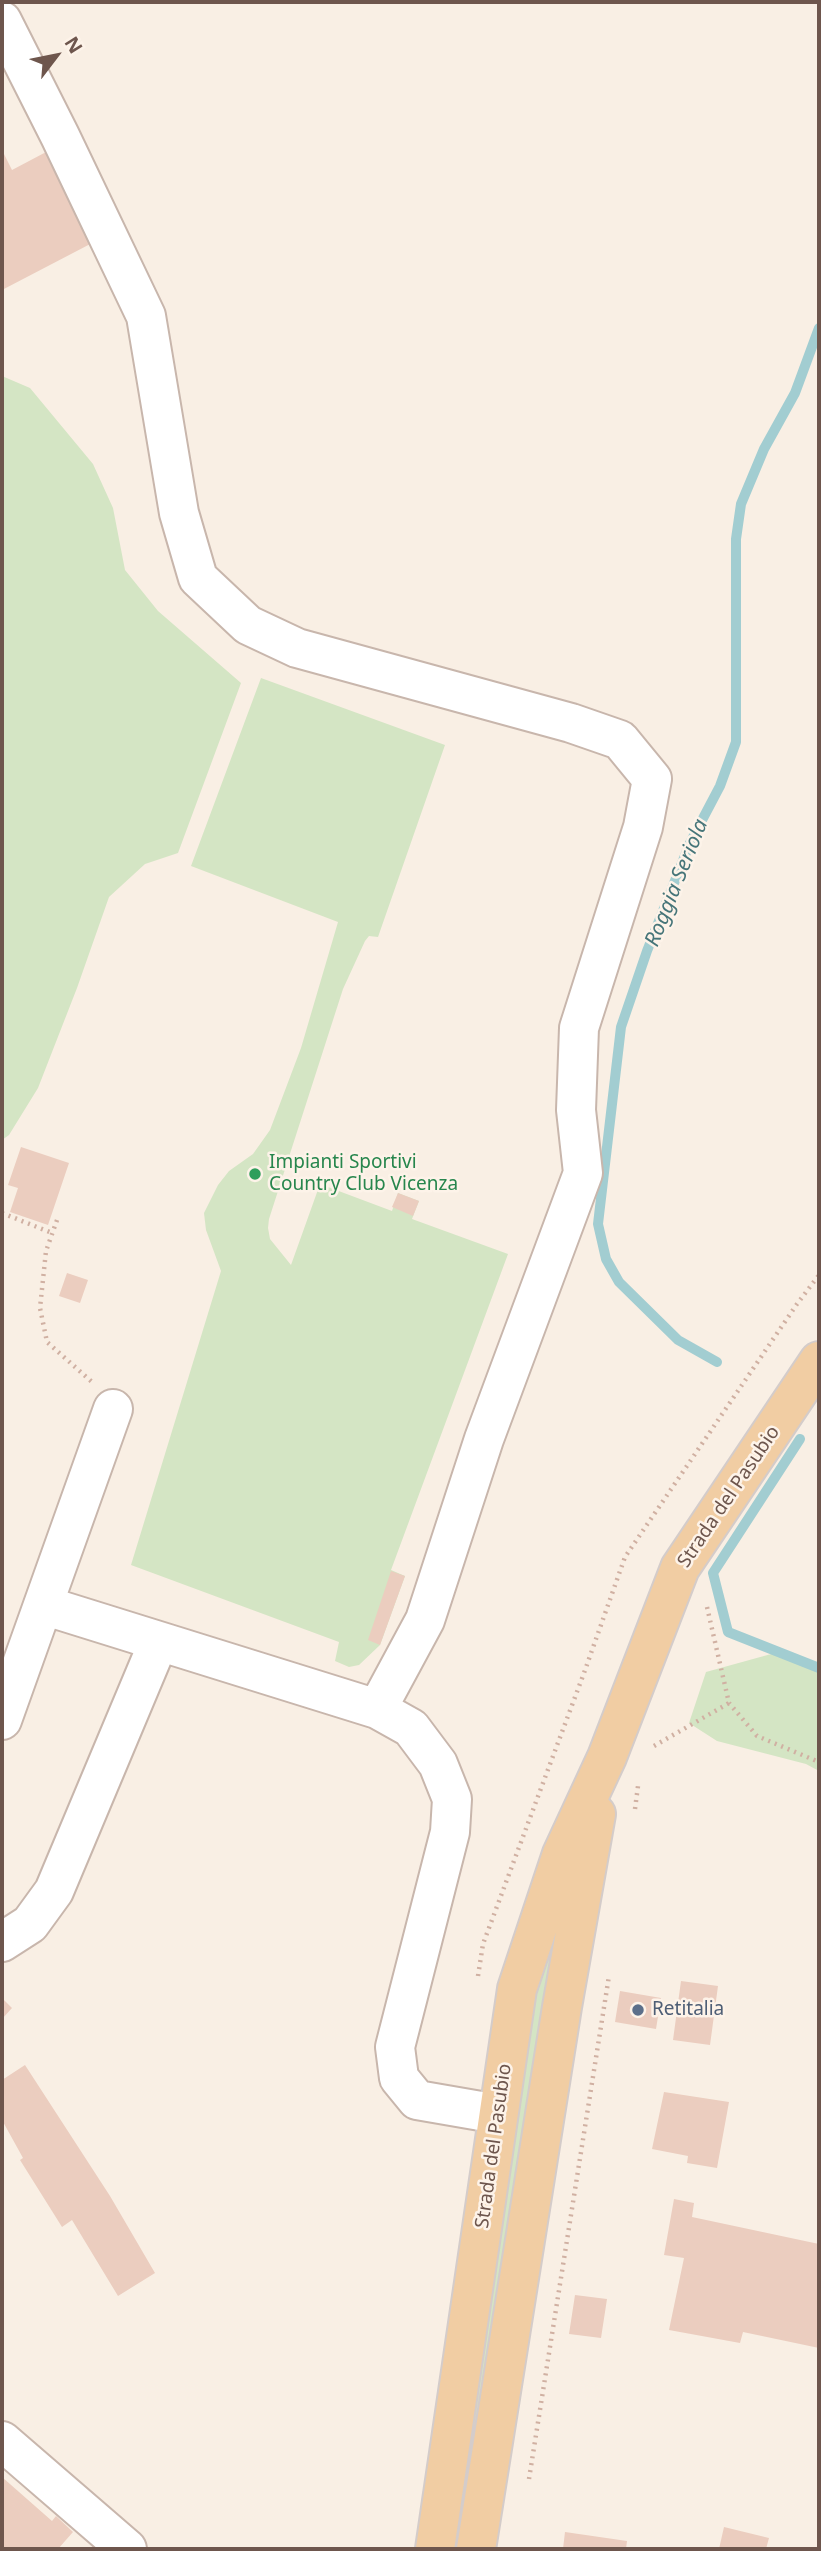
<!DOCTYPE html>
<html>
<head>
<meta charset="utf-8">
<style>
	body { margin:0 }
	#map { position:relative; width:821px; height:2551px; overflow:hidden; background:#f9efe4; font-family:"Noto Sans",sans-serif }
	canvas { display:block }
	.frame { position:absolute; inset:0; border:4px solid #6e564d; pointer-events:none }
	.north { position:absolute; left:21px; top:21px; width:70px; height:70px; -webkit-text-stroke:5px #fdf3e9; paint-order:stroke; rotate:58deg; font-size:19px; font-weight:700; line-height:28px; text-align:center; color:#6e564d }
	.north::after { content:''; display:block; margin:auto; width:24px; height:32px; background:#6e564d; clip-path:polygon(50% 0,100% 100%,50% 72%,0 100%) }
</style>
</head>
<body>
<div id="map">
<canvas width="821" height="2551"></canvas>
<div class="frame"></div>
<div class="north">N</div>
</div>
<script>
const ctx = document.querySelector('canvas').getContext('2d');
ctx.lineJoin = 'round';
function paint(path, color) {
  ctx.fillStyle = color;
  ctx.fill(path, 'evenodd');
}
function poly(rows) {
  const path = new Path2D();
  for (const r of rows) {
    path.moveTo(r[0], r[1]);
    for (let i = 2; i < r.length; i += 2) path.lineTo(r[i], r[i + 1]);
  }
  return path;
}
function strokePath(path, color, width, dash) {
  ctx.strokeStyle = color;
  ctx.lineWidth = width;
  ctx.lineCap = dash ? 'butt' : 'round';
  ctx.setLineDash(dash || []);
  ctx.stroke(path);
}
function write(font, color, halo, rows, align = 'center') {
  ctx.font = font + ' "Noto Sans",sans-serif';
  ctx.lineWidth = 5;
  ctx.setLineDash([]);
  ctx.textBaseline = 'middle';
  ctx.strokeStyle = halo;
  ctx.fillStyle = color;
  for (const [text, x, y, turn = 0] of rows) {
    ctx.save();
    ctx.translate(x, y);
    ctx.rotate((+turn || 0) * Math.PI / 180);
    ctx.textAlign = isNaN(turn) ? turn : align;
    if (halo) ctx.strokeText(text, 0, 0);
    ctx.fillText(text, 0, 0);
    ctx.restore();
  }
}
const green = poly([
	[2,376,30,388,93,464,113,508,125,570,158,611,241,683,178,853,145,864,109,897,77,988,38,1088,9,1135,2,1140],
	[261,678,445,745,378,937,369,936,365,941,343,989,269,1219,268,1228,270,1239,291,1265,320,1184,392,1211,398,1193,419,1201,412,1219,508,1254,391,1570,405,1576,380,1645,359,1665,349,1667,335,1661,339,1642,131,1565,221,1271,206,1230,204,1213,218,1185,229,1171,253,1154,270,1130,301,1048,338,922,191,866],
	[782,1651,819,1666,819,1771,806,1764,717,1741,689,1723,706,1672],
	[560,1888,548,1981,462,2549,447,2549,535,1974]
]);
const stream = poly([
	[717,1362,678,1340,619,1282,606,1259,598,1224,621,1027,647,951,690,843,720,786,736,742,736,539,741,504,764,449,795,393,819,328],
	[800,1439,713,1573,728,1632,819,1668]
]);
const building = poly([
	[2,150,12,170,48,151,96,241,2,290],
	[21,1147,69,1163,48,1225,10,1212,18,1188,8,1185],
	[398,1193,419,1201,413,1216,392,1207],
	[67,1273,88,1280,80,1303,59,1296],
	[391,1571,405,1576,380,1645,368,1640],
	[681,1981,718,1986,710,2045,673,2040],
	[620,1991,661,1998,656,2029,615,2022],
	[2,1998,12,2008,2,2019],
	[25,2065,110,2196,155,2273,118,2296,72,2220,62,2227,20,2160,23,2158,2,2120,2,2080],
	[664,2092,729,2102,717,2168,687,2163,688,2156,652,2149],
	[674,2199,694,2203,692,2217,819,2244,819,2348,743,2332,740,2343,669,2330,684,2258,664,2255],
	[575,2295,607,2299,601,2338,569,2334],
	[2,2477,52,2521,56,2516,73,2532,58,2549,2,2549],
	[724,2527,769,2538,766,2549,719,2549],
	[565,2532,627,2541,626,2549,563,2549]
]);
const path = poly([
	[2,1213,52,1233],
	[57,1220,46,1251,40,1308,47,1342,92,1382],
	[707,1607,729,1703,757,1736,819,1762],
	[654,1746,729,1703],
	[635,1809,638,1786],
	[478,1976,483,1944,584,1673,625,1557,797,1304,819,1275],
	[529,2479,609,1976]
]);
const minor = poly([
	[2,21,60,136,146,316,179,513,198,578,248,625,297,648,571,723,620,740,652,779,643,827,579,1028,576,1110,583,1173,484,1439,425,1620,377,1709],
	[43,1605,377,1709,411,1728,438,1764,452,1799,450,1832,395,2047,399,2078,417,2100,498,2114],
	[2,1720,113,1409],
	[2,1942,30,1924,54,1891,159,1641],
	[2,2441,127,2549]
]);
const major = poly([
	[435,2549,517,1989,562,1854,607,1757,680,1568,819,1361],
	[476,2549,562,2007,596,1814]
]);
const markers = [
	[255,1174,7,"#2e9e5b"],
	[638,2010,7,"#5c6f8a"]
];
const leisureNames = [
	["Impianti Sportivi",269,1163],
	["Country Club Vicenza",269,1185]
];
const streetNames = [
	["Strada del Pasubio",729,1497,-56],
	["Strada del Pasubio",494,2146,-82]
];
const serviceNames = [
	["Retitalia",652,2010]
];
const waterNames = [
	["Roggia Seriola",677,883,-68]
];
paint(green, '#d4e5c4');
strokePath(stream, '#a2cdd1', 10);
paint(building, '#ebcdbf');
strokePath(minor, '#c8b6ac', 42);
strokePath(major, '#d4ccca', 42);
strokePath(path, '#d0b0a2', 4.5, [2, 5]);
strokePath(minor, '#fff', 38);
strokePath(major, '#f1cda3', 38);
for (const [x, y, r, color] of markers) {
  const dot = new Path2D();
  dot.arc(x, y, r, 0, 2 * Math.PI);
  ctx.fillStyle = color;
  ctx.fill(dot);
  strokePath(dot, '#fdf3e9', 2.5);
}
write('19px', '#27864d', '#fdf3e9', leisureNames, 'left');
write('19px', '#6e564d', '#fdf3e9', streetNames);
write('19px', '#4e5e75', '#fdf3e9', serviceNames, 'left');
write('italic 21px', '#467579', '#fdf3e9', waterNames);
</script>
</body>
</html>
